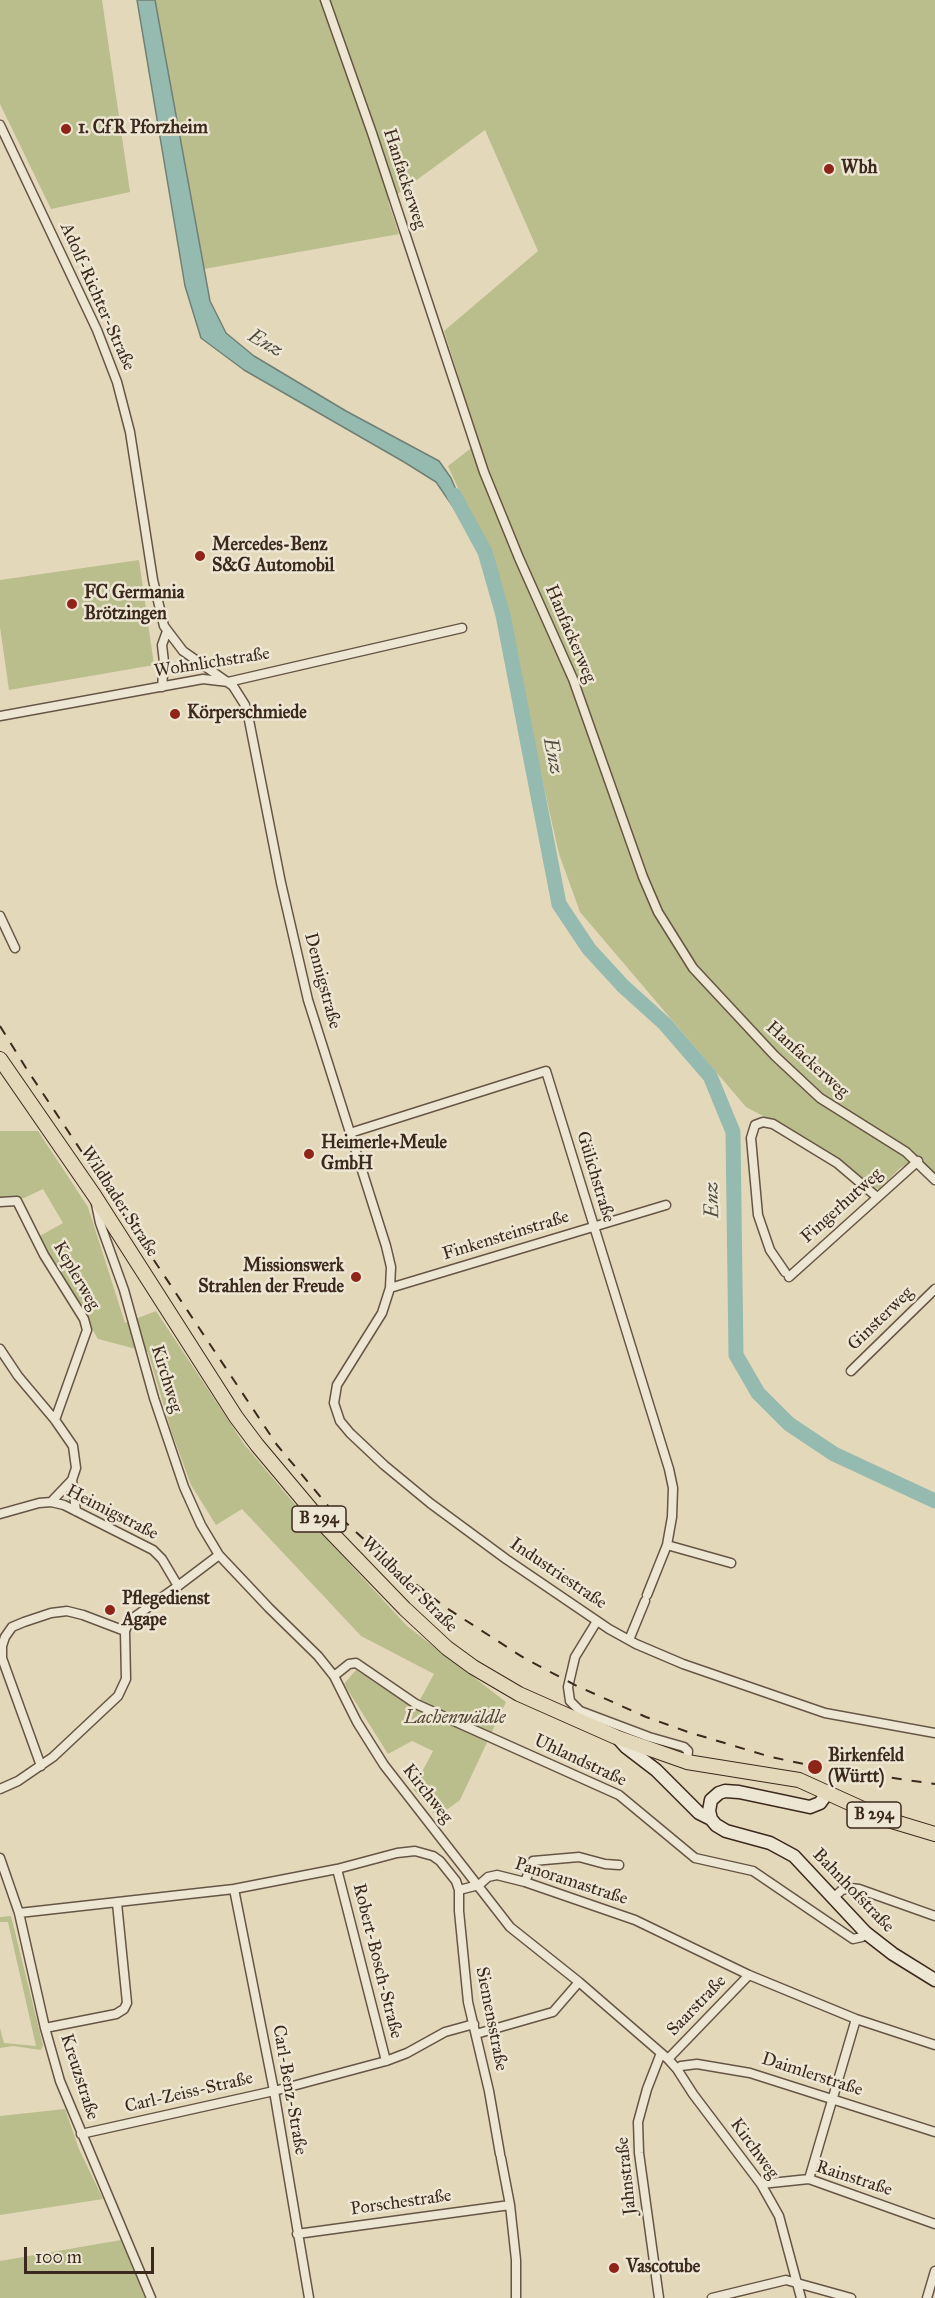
<!DOCTYPE html>
<html>
<head>
<meta charset="utf-8">
<style>
	body { margin:0 }
	#map { position:relative; width:935px; height:2298px; overflow:hidden; background:#e4d8bb; font-family:"IM FELL Great Primer",serif }
	canvas { display:block }
	.scale { position:absolute; left:24px; top:2247px; width:130px; height:27px; box-sizing:border-box; border:3px solid #3c291d; border-top:0; padding-left:8px; font-size:18px; line-height:21px; white-space:nowrap; color:#3c291d; -webkit-text-stroke:4px #ede6d3; paint-order:stroke }
</style>
</head>
<body>
<div id="map">
<canvas width="935" height="2298"></canvas>
<div class="scale">100 m</div>
</div>
<script>
const ctx = document.querySelector('canvas').getContext('2d');
ctx.lineJoin = 'round';
function paint(path, color) {
  ctx.fillStyle = color;
  ctx.fill(path, 'evenodd');
}
function poly(rows) {
  const path = new Path2D();
  for (const r of rows) {
    path.moveTo(r[0], r[1]);
    for (let i = 2; i < r.length; i += 2) path.lineTo(r[i], r[i + 1]);
  }
  return path;
}
function strokePath(path, color, width, dash) {
  ctx.strokeStyle = color;
  ctx.lineWidth = width;
  ctx.lineCap = dash ? 'butt' : 'round';
  ctx.setLineDash(dash || []);
  ctx.stroke(path);
}
function write(font, color, halo, rows, align = 'center') {
  ctx.font = font + ' "IM FELL Great Primer",serif';
  ctx.lineWidth = 5;
  ctx.setLineDash([]);
  ctx.textBaseline = 'middle';
  ctx.strokeStyle = halo;
  ctx.fillStyle = color;
  for (const [text, x, y, turn = 0] of rows) {
    ctx.save();
    ctx.translate(x, y);
    ctx.rotate((+turn || 0) * Math.PI / 180);
    ctx.textAlign = isNaN(turn) ? turn : align;
    if (halo) ctx.strokeText(text, 0, 0);
    ctx.fillText(text, 0, 0);
    ctx.restore();
  }
}
const green = poly([
	[0,0,102,0,130,192,51,209,0,104],
	[155,0,935,0,935,1178,917,1160,900,1168,879,1189,869,1186,769,1119,746,1107,580,912,559,854,504,609,488,554,448,466,479,442,444,331,538,251,485,130,388,201,399,234,204,269],
	[139,560,154,665,9,690,0,627,0,580],
	[0,1131,38,1131,88,1207,125,1323,156,1311,244,1444,292,1501,407,1626,506,1702,460,1800,437,1817,413,1789,433,1751,412,1741,388,1754,344,1684,356,1670,415,1709,434,1674,361,1636,242,1509,216,1525,191,1485,171,1430,148,1352,98,1339,38,1237,63,1223,43,1189,24,1198,0,1200],
	[11,1916,43,2045,41,2050,13,2046,0,2048,0,2028,4,2043,36,2046,8,1922,0,1922,0,1917],
	[65,2109,79,2149,103,2199,0,2215,0,2116],
	[121,2240,145,2298,0,2298,0,2261]
]);
const water = poly([
	[137,0,155,0,210,301,226,333,254,356,346,411,439,461,451,478,466,513,458,514,436,482,404,462,244,370,201,338,185,286,137,0]
]);
const river = poly([
	[454,495,485,552,503,615,559,904,589,949,623,986,665,1024,710,1076,733,1132,736,1355,758,1393,789,1424,834,1454,935,1501]
]);
const minor = poly([
	[325,0,372,133,484,472,519,558,573,679,643,877,658,912,693,968,775,1056,820,1098,906,1152,935,1180],
	[0,125,97,330,117,382,130,432,153,580,164,626,183,651,233,686,245,705,248,715,281,883,308,1000,386,1246,391,1267,390,1288,382,1313,337,1385,334,1403,340,1421,350,1433,384,1465,430,1503,506,1559,609,1629,636,1644,683,1664,825,1713,935,1733],
	[162,687,164,662,162,645,167,631],
	[0,716,203,679,228,682,462,628],
	[0,916,15,948],
	[350,1133,546,1071,669,1469,673,1488,672,1517,667,1545,647,1595],
	[0,1202,17,1201,44,1255,84,1319,87,1330,55,1420],
	[96,1204,100,1223,124,1290,154,1398,184,1487,201,1525,219,1555,269,1608,318,1656,334,1676,357,1722,384,1765,510,1927,579,1982,668,2059,677,2069,693,2094,761,2184,779,2216,801,2298],
	[785,1272,770,1250,758,1215,751,1138,755,1125,763,1122,773,1124,837,1163,877,1197],
	[789,1277,918,1161],
	[390,1288,666,1205],
	[0,1349,18,1376,55,1420,73,1446,76,1468,72,1480,76,1511],
	[851,1371,935,1289],
	[51,1502,72,1480],
	[0,1514,39,1503,51,1502,64,1505,153,1550,162,1559,178,1586,219,1555],
	[667,1545,731,1563],
	[597,1621,575,1657,568,1687,570,1701,580,1711,649,1737,684,1747,688,1751,687,1762],
	[629,1640,645,1601],
	[334,1676,349,1664,356,1663,416,1704,619,1795,695,1858,753,1871,853,1939,862,1937,866,1933],
	[41,1766,2,1658,2,1646,5,1637,12,1627,24,1622,51,1613,67,1611,83,1615,125,1631],
	[0,1789,18,1781,53,1757,118,1696,126,1679,125,1631,128,1624,133,1618,178,1586],
	[0,1858,19,1913,45,2028,60,2081,151,2298],
	[337,1869,386,2061],
	[525,1882,533,1861,579,1857,605,1864,619,1865],
	[234,1889,274,2091,309,2298],
	[459,1890,459,1911,468,2002,489,2091,500,2154],
	[833,1898,842,1890,850,1888,859,1889,935,1916],
	[19,1913,234,1889,337,1869,397,1853,415,1851,433,1856,440,1861,456,1881,459,1890,479,1885,488,1877,497,1875,525,1882,635,1920,749,1975,856,2019,935,2045],
	[45,2028,116,2014,124,2009,127,2003,117,1903],
	[476,2034,553,2012,579,1982],
	[668,2059,749,1975],
	[677,2069,681,2066,697,2064,750,2073,935,2132],
	[81,2134,274,2091,386,2061,407,2053,445,2032,474,2024],
	[501,2158,510,2205,516,2260,516,2298],
	[809,2179,856,2019],
	[761,2184,809,2179,935,2224],
	[297,2234,510,2205],
	[659,2298,639,2153,638,2122,647,2089,661,2053],
	[712,2298,786,2280,851,2298],
	[927,2298,935,2271]
]);
const secondary = poly([
	[617,1737,626,1747,656,1770,699,1813,711,1819,716,1825,726,1831,770,1843,794,1856,866,1933,893,1954,935,1980],
	[711,1819,709,1811,711,1800,719,1793,725,1791,739,1792,810,1807,820,1803,828,1792]
]);
const primary = poly([
	[0,1059,94,1195,236,1417,257,1445,325,1526,405,1609,447,1648,473,1667,519,1694,616,1737,687,1762,799,1780,885,1819,935,1834]
]);
const rail = poly([
	[0,1026,26,1068,277,1445,329,1507,394,1567,445,1607,524,1658,577,1686,646,1717,688,1732,771,1757,823,1768,935,1784]
]);
const markers = [
	[66,129,6,"#8f2418"],
	[829,169,6,"#8f2418"],
	[200,556,6,"#8f2418"],
	[72,604,6,"#8f2418"],
	[175,714,6,"#8f2418"],
	[309,1154,6,"#8f2418"],
	[356,1277,6,"#8f2418"],
	[110,1610,6,"#8f2418"],
	[815,1767,8,"#8f2418"],
	[614,2268,6,"#8f2418"]
];
const shields = [
	[319,1519,54],
	[874,1815,54]
];
const shieldNames = [
	["B 294",319,1519],
	["B 294",874,1815]
];
const poiNames = [
	["1. CfR Pforzheim",78,129],
	["Wbh",841,169],
	["Mercedes-Benz",212,546],
	["S&G Automobil",212,567],
	["FC Germania",84,594],
	["Brötzingen",84,615],
	["Körperschmiede",187,714],
	["Heimerle+Meule",321,1144],
	["GmbH",321,1165],
	["Missionswerk",344,1267,"right"],
	["Strahlen der Freude",344,1288,"right"],
	["Pflegedienst",122,1600],
	["Agape",122,1621],
	["Birkenfeld",828,1757],
	["(Württ)",828,1778],
	["Vascotube",626,2268]
];
const streetNames = [
	["Hanfackerweg",404,179,72],
	["Adolf-Richter-Straße",97,297,66],
	["Hanfackerweg",570,634,67],
	["Wohnlichstraße",212,663,-9],
	["Dennigstraße",322,981,75],
	["Hanfackerweg",807,1060,42],
	["Gülichstraße",595,1177,73],
	["Wildbader Straße",119,1202,57],
	["Fingerhutweg",842,1206,-42],
	["Finkensteinstraße",506,1236,-17],
	["Keplerweg",76,1276,60],
	["Ginsterweg",881,1319,-44],
	["Kirchweg",166,1379,73],
	["Heimigstraße",112,1513,27],
	["Industriestraße",558,1574,34],
	["Wildbader Straße",409,1585,45],
	["Uhlandstraße",580,1761,25],
	["Kirchweg",427,1794,52],
	["Panoramastraße",571,1882,18],
	["Bahnhofstraße",853,1891,46],
	["Robert-Bosch-Straße",377,1961,76],
	["Saarstraße",697,2006,-46],
	["Siemensstraße",491,2019,79],
	["Daimlerstraße",812,2075,18],
	["Kreuzstraße",79,2077,72],
	["Carl-Benz-Straße",289,2090,80],
	["Carl-Zeiss-Straße",189,2093,-13],
	["Kirchweg",754,2149,54],
	["Jahnstraße",627,2176,-96],
	["Rainstraße",854,2179,18],
	["Porschestraße",401,2203,-8]
];
const parkNames = [
	["Lachenwäldle",455,1719]
];
const waterNames = [
	["Enz",265,344,30],
	["Enz",552,756,79],
	["Enz",713,1200,-91]
];
paint(green, '#babd8c');
paint(water, '#95baaf');
strokePath(water, '#718075', 1.5);
strokePath(river, '#95baaf', 15);
strokePath(minor, '#654', 11);
strokePath(secondary, '#3c291d', 15);
strokePath(primary, '#3c291d', 16);
strokePath(minor, '#ede6d3', 8);
strokePath(secondary, '#ede6d3', 12);
strokePath(primary, '#e4d8bb', 14);
strokePath(rail, '#3c291d', 2, [10, 10]);
for (const [x, y, r, color] of markers) {
  const dot = new Path2D();
  dot.arc(x, y, r, 0, 2 * Math.PI);
  ctx.fillStyle = color;
  ctx.fill(dot);
  strokePath(dot, '#ede6d3', 2);
}
for (const [x, y, w] of shields) {
  const box = new Path2D();
  box.roundRect(x - w / 2, y - 13, w, 26, 4.5);
  ctx.fillStyle = '#ede6d3';
  ctx.fill(box);
  strokePath(box, '#3c291d', 1.5);
}
write('bold 16px', '#3c291d', null, shieldNames);
write('bold 18px', '#3c291d', '#ede6d3', poiNames, 'left');
write('18px', '#3c291d', '#ede6d3', streetNames);
write('italic 18px', '#554733', '#ede6d3', parkNames);
write('italic 20px', '#524d42', '#ede6d3', waterNames);
</script>
</body>
</html>
